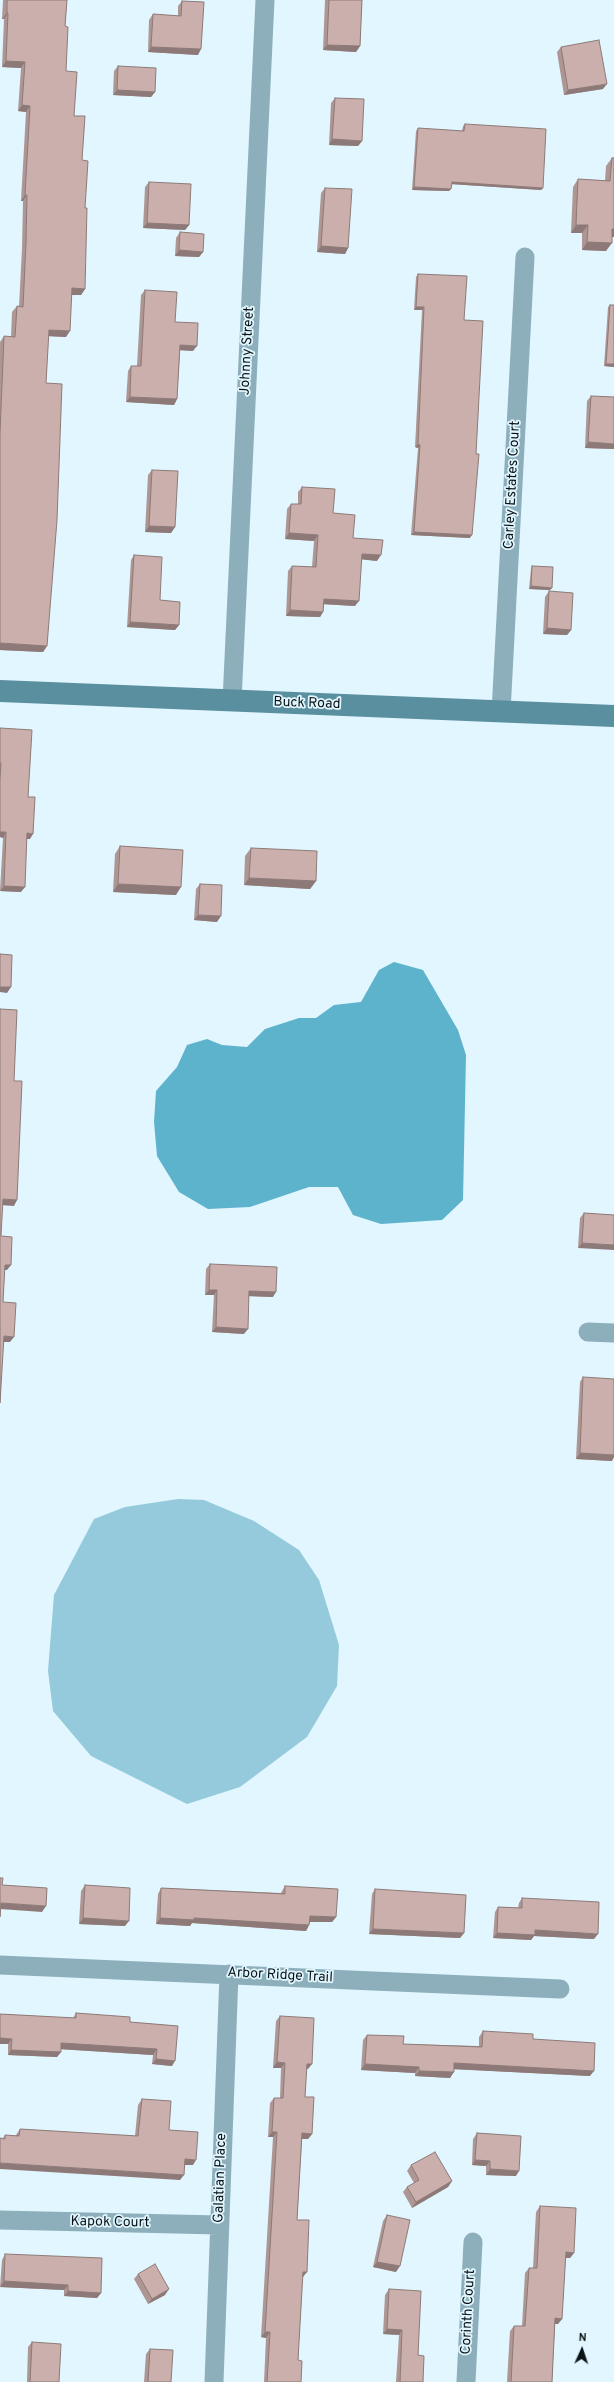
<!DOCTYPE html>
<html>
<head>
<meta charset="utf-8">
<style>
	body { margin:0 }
	#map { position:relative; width:614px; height:2382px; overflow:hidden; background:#e1f6fe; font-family:Overpass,sans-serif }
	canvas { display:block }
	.north { position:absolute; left:562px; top:2330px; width:40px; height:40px; -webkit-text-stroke:3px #e1f6fe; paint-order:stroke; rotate:3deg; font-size:11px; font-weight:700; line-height:16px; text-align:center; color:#0a1417 }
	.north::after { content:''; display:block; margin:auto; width:14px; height:18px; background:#0a1417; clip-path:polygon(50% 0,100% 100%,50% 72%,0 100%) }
</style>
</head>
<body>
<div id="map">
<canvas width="614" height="2382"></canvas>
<div class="north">N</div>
</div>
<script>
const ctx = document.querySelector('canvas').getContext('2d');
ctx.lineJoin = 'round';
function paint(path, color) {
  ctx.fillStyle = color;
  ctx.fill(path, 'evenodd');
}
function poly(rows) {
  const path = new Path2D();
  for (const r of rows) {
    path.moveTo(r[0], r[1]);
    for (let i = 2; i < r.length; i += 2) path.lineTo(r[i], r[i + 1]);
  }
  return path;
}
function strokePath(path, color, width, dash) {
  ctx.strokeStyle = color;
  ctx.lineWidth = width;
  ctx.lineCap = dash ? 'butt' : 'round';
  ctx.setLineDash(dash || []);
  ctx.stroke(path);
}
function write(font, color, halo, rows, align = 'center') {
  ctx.font = font + ' Overpass,sans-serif';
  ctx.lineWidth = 3.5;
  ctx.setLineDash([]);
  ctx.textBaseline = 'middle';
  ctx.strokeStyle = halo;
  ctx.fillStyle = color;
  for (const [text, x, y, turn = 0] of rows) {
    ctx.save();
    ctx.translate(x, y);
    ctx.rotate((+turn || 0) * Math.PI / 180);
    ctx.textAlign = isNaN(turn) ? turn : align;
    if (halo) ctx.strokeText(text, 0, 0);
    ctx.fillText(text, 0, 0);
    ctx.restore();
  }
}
const green = poly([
	[178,1499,204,1500,254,1521,299,1550,319,1580,339,1645,337,1686,307,1737,240,1787,187,1804,91,1756,53,1711,48,1671,54,1595,94,1519,125,1507]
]);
const water = poly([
	[394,962,423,970,458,1030,466,1055,463,1200,442,1220,381,1224,353,1215,338,1187,309,1187,250,1207,208,1209,179,1192,157,1156,154,1122,156,1091,177,1067,187,1045,207,1039,222,1045,247,1047,265,1029,299,1018,316,1018,334,1005,361,1002,379,970]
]);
const street = poly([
	[232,701,265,0],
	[501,712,525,257],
	[588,1332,614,1333],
	[0,1965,560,1989],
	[0,2220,219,2225],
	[214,2382,229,1974],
	[466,2382,473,2242]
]);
const secondary = poly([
	[0,691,614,716]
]);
const wall = poly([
	[3,0,67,0,65,26,66,71,74,116,82,160,85,208,85,289,81,295,72,295,66,337,48,336,46,383,47,646,43,652,0,650,0,342,4,336,11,337,12,312,17,306,19,307,22,248,23,201,21,201,26,112,18,111,21,68,2,67,4,19,2,19],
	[325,0,362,0,360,46,356,52,323,50],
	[182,1,198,55,148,52,149,20,153,14,178,16,178,6],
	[561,47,603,89,564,95,557,52],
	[118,66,155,92,151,97,113,95,114,71],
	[335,98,362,141,358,146,329,145,331,103],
	[465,124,543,188,541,190,451,184,449,191,412,190,416,131,418,128,462,131,463,126],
	[612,158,614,158,614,237,612,237,606,251,582,250,582,233,571,233,573,187,578,179,605,181,606,166],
	[149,182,189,225,185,230,143,228,145,187],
	[325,188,348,248,345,254,317,252,321,193],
	[180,232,203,252,199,257,175,256,176,238],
	[418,274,464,320,470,538,411,535,418,448,415,447,422,310,414,310,416,277],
	[145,290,175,322,193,351,180,350,177,399,174,405,126,402,128,371,131,366,137,366,141,295],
	[610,305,614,305,614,367,604,366,608,307],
	[591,396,614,449,585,448,587,401],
	[152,470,175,527,171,533,145,532,148,475],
	[302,487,333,513,353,538,377,561,362,559,355,606,324,604,323,612,320,617,286,616,288,571,292,566,312,567,314,541,285,539,287,509,291,504,298,504,298,492],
	[134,555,160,600,179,625,175,630,127,627,131,560],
	[532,566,550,590,529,589,531,569],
	[549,591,571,630,567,635,543,634,545,597],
	[0,728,28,797,30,839,27,839,21,892,0,891,3,838,0,837],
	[120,846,176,895,113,892,115,854],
	[251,848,316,881,310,889,244,885,245,856],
	[200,884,217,922,194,920,196,889],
	[584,1213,614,1215,578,1248,580,1218],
	[210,1264,273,1297,249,1296,244,1334,212,1332,214,1295,205,1295,206,1269],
	[583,1377,612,1461,576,1459,580,1382],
	[85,1885,125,1926,79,1924,81,1891],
	[285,1886,336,1917,332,1922,310,1922,309,1925,306,1931,192,1923,190,1926,156,1924,158,1894,161,1888,281,1893,282,1891],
	[375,1889,464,1933,460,1938,369,1934,372,1894],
	[522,1898,594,1939,534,1936,531,1940,493,1938,495,1912,498,1907,518,1908,519,1903],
	[76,2013,130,2022,178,2026,172,2066,152,2064,153,2055,61,2049,61,2052,57,2057,8,2055,8,2044,0,2044,0,2014,73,2018],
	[280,2016,308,2069,306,2069,305,2097,312,2134,308,2139,302,2139,297,2220,303,2277,302,2277,298,2360,301,2382,264,2382,266,2338,261,2337,273,2137,268,2137,270,2103,274,2098,280,2098,281,2068,273,2068,276,2021],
	[483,2031,533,2039,590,2076,454,2069,450,2078,415,2076,415,2073,361,2070,363,2040,367,2035,403,2044,479,2046,479,2037],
	[142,2099,169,2130,193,2165,185,2165,180,2180,3,2138,5,2135,16,2136,16,2135,20,2129,135,2136,138,2105],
	[477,2133,516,2176,486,2175,486,2166,472,2165,473,2139],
	[411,2165,452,2181,448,2187,412,2208,403,2192,407,2187,414,2183,407,2171],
	[540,2206,574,2253,570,2258,565,2258,562,2319,558,2324,555,2324,552,2382,507,2382,510,2331,514,2326,522,2326,525,2273,529,2268,533,2268,536,2212],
	[387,2215,396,2272,373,2267,383,2221],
	[5,2254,101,2293,97,2298,64,2296,64,2290,0,2287,2,2260],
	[138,2274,165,2295,148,2304,134,2279],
	[389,2289,423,2382,396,2382,399,2335,383,2334,385,2295],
	[32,2342,59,2382,27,2382,28,2347],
	[150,2349,171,2382,144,2382,146,2354]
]);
const shadedWall = poly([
	[7,13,8,13,4,19,2,19],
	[327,45,360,46,356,52,323,50],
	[151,47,201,49,198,55,148,52],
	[6,61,25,62,21,68,2,67],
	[607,84,603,89,564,95,568,90],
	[117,90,155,92,151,97,113,95],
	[22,105,30,106,26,112,18,111],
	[332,139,362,141,358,146,329,145],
	[452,182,543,188,541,190,450,184],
	[414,187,451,189,449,191,412,190],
	[25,195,27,195,23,201,21,201],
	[147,223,189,225,185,230,143,228],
	[576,225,588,225,582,233,571,233],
	[612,229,614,229,614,237,607,237],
	[587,242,612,243,606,251,582,250],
	[321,246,348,248,345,254,317,252],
	[179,250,203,252,199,257,175,256],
	[72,288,85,289,81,295,68,295],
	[416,307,424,307,422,310,414,310],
	[49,330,70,331,66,337,45,336],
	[180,345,197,346,193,351,177,350],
	[606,364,614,364,614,367,604,366],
	[130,397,177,399,174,405,126,402],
	[588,442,614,444,614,449,585,448],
	[418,444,420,445,418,448,415,447],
	[149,526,175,527,171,533,145,532],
	[414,532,472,535,470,538,411,535],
	[289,533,318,535,314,541,285,539],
	[362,554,381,555,377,561,358,559],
	[531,586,552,588,550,590,529,589],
	[324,599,359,601,355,606,320,604],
	[290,610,323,612,320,617,286,616],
	[130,622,179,625,175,630,127,627],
	[547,628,571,630,567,635,543,634],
	[0,643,47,646,43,652,0,650],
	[0,832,6,832,3,838,0,837],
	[27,833,33,834,30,839,24,839],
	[249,878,316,881,310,889,244,885],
	[118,884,181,887,176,895,113,892],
	[4,886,25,887,21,892,0,891],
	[198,915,221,916,217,922,194,920],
	[0,987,11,987,7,993,0,992],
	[3,1199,17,1200,14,1206,0,1205],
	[582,1243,614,1245,614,1250,578,1248],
	[5,1265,11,1265,7,1270,1,1270],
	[209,1290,217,1290,214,1295,205,1295],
	[249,1291,276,1292,273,1297,245,1296],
	[216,1327,248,1329,244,1334,212,1332],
	[4,1336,14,1337,10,1342,0,1342],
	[580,1453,614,1455,614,1457,612,1461,576,1459],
	[1,1903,46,1906,42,1912,0,1909],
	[310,1916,336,1917,332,1922,306,1922],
	[83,1918,129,1921,125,1926,79,1924],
	[160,1918,194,1918,309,1925,306,1931,192,1923,190,1926,156,1924],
	[373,1929,464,1933,460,1938,369,1934],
	[535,1930,598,1934,594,1939,534,1936,531,1940,493,1938,497,1933],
	[0,2038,12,2039,8,2044,0,2044],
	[61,2043,157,2049,153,2055,57,2049],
	[11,2050,61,2052,57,2057,8,2055],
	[156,2059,175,2061,172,2066,152,2064],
	[277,2062,285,2063,281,2068,273,2068],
	[454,2063,594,2071,590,2076,450,2069],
	[307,2064,312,2064,308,2069,303,2069],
	[365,2064,419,2067,415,2073,361,2070],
	[419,2071,454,2072,450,2078,415,2076],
	[272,2132,277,2132,273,2137,268,2137],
	[302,2133,312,2134,308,2139,298,2139],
	[185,2159,196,2160,193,2165,181,2165],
	[475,2160,490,2161,486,2166,472,2165],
	[0,2163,184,2175,180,2180,0,2169],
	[490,2169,519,2171,516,2176,486,2175],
	[452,2181,448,2187,412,2208,416,2202],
	[566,2252,574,2253,570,2258,562,2258],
	[377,2262,400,2266,396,2272,373,2267],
	[303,2272,307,2272,303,2277,299,2277],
	[4,2281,68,2285,64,2290,0,2287],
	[169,2289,165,2295,148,2304,152,2299],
	[68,2291,101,2293,97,2298,64,2296],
	[555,2318,562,2319,558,2324,551,2324],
	[387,2329,402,2330,399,2335,383,2334],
	[265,2332,270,2332,266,2338,261,2337]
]);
const building = poly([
	[7,0,67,0,65,26,68,27,66,71,77,72,74,116,85,116,82,160,88,161,85,208,87,208,85,289,72,288,70,331,49,330,46,383,62,384,57,520,47,646,0,643,0,433,4,336,15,337,17,306,23,307,26,242,27,195,25,195,30,106,22,105,25,62,6,61,8,13,7,13,7,0],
	[329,0,362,0,360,46,327,45,329,0],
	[182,1,204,2,201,49,151,47,153,14,181,16,182,1],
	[599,40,607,84,568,90,561,47,599,40],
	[118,66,156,68,155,92,117,90,118,66],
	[335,98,364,99,362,141,332,139,335,98],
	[465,124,546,129,543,188,452,182,451,189,414,187,418,128,464,131,465,124],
	[612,158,614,158,614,229,612,229,612,243,587,242,588,225,576,225,578,179,610,181,612,158],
	[149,182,191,184,189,225,147,223,149,182],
	[325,188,352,189,348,248,321,246,325,188],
	[180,232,204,234,203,252,179,250,180,232],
	[418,274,467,276,464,320,483,321,476,454,479,454,472,535,414,532,420,445,418,444,424,307,416,307,418,274],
	[145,290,177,292,175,322,198,323,197,346,180,345,177,399,130,397,131,366,141,366,145,290],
	[610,305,614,305,614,364,606,364,610,305],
	[591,396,614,397,614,444,588,442,591,396],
	[152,470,178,471,175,527,149,526,152,470],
	[302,487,335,489,333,513,355,515,353,538,383,540,381,555,362,554,359,601,324,599,323,612,290,610,292,566,316,567,318,535,289,533,291,504,301,504,302,487],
	[134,555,162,557,160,600,180,602,179,625,130,622,134,555],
	[532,566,553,567,552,588,531,586,532,566],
	[549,591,573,593,571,630,547,628,549,591],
	[0,728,32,730,28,797,35,797,33,834,27,833,25,887,4,886,6,832,0,832,0,779,1,763,0,763,0,728],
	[120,846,183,850,181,887,118,884,120,846],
	[251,848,317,851,316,881,249,878,251,848],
	[200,884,222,885,221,916,198,915,200,884],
	[0,954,12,955,11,987,0,987,0,954],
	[0,1009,17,1010,14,1081,22,1081,17,1200,3,1199,1,1236,12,1237,11,1265,5,1265,3,1302,16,1303,14,1337,4,1336,0,1403,0,1009],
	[584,1213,614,1215,614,1245,582,1243,584,1213],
	[210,1264,277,1267,276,1292,249,1291,248,1329,216,1327,217,1290,209,1290,210,1264],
	[583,1377,614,1379,614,1455,580,1453,583,1377],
	[0,1878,3,1878,2,1885,47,1888,46,1906,1,1903,0,1917,0,1878],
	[85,1885,130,1888,129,1921,83,1918,85,1885],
	[285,1886,338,1889,336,1917,310,1916,309,1925,194,1918,194,1920,160,1918,161,1888,285,1894,285,1886],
	[375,1889,466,1895,464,1933,373,1929,375,1889],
	[522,1898,599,1902,598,1934,535,1930,535,1935,497,1933,498,1907,522,1908,522,1898],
	[76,2013,130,2017,130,2022,178,2026,175,2061,156,2059,157,2049,61,2043,61,2052,11,2050,12,2039,0,2038,0,2014,76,2018,76,2013],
	[280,2016,314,2018,312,2064,307,2064,305,2097,314,2097,312,2134,302,2133,297,2220,309,2220,307,2272,303,2272,298,2360,302,2361,301,2382,267,2382,270,2332,265,2332,277,2132,272,2132,274,2098,283,2098,285,2063,277,2062,280,2016],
	[483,2031,533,2034,533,2039,595,2043,594,2071,454,2063,454,2072,419,2071,419,2067,365,2064,367,2035,404,2036,403,2044,482,2047,483,2031],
	[142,2099,171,2101,169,2130,198,2132,196,2160,185,2159,184,2175,0,2163,0,2138,5,2139,5,2135,19,2136,20,2129,138,2136,142,2099],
	[477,2133,521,2136,519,2171,490,2169,490,2161,475,2160,477,2133],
	[435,2152,452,2181,416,2202,407,2187,419,2180,411,2165,435,2152],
	[540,2206,576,2208,574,2253,566,2252,562,2319,555,2318,552,2382,511,2382,514,2326,525,2326,529,2268,537,2268,540,2206],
	[387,2215,410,2220,400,2266,377,2262,387,2215],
	[5,2254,102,2258,101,2293,68,2291,68,2285,4,2281,5,2254],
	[155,2264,169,2289,152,2299,138,2274,155,2264],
	[389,2289,421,2291,418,2355,424,2356,423,2382,400,2382,402,2330,387,2329,389,2289],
	[32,2342,61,2344,59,2382,30,2382,32,2342],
	[150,2349,173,2350,171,2382,148,2382,150,2349]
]);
const streetNames = [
	["Johnny Street",248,351,-87],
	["Carley Estates Court",513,485,-87],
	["Buck Road",307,704,2],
	["Arbor Ridge Trail",280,1976,3],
	["Galatian Place",221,2178,-88],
	["Kapok Court",110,2223,1],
	["Corinth Court",469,2312,-87]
];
paint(green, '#94cadb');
paint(water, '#5db3cc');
strokePath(street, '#8dafbb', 19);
strokePath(secondary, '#5a8f9f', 22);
paint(wall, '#ae9694');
paint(shadedWall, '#8d7a78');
paint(building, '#caafac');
strokePath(building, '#8d7a78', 1);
write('14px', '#0a1417', '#e1f6fe', streetNames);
</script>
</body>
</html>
